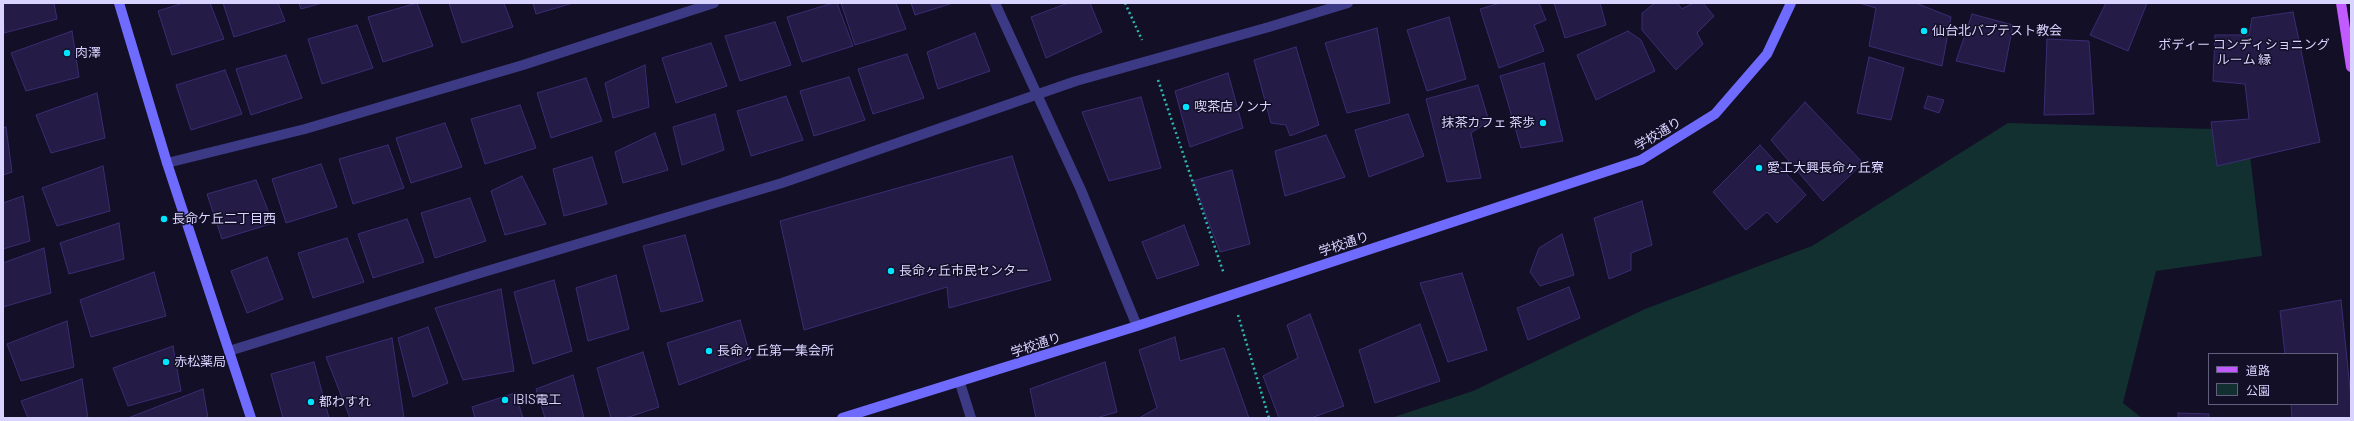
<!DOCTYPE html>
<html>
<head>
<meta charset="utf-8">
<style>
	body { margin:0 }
	#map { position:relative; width:2354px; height:421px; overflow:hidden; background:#130f26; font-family:Barlow,"Noto Sans JP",sans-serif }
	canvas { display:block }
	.frame { position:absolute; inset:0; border:4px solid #d9d4ff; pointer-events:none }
	.legend { position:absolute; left:2208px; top:353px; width:130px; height:52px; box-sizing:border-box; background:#130f26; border:1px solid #625e7d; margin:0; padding:5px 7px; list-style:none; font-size:12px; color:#d9d4ff }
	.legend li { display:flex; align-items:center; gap:8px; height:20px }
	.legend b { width:20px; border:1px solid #625e7d }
</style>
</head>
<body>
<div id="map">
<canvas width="2354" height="421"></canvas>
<div class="frame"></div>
<ul class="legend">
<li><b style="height:5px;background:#c25bff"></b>道路</li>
<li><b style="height:11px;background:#12302f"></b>公園</li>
</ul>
</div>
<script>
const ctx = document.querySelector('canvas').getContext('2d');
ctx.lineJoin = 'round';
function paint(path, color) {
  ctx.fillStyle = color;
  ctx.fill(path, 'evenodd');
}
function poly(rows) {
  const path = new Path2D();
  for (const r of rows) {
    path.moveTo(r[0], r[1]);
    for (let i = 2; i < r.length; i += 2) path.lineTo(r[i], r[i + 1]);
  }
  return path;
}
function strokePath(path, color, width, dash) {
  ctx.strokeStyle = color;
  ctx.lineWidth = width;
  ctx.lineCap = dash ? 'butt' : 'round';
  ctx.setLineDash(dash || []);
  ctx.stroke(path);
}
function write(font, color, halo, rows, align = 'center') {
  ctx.font = font + ' Barlow,"Noto Sans JP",sans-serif';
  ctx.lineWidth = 3;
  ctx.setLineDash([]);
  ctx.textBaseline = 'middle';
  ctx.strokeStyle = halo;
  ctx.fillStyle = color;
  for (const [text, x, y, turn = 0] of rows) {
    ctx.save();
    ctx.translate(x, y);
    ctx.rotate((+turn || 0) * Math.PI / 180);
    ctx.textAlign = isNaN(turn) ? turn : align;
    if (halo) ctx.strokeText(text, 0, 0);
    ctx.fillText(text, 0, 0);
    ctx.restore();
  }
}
const green = poly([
	[2008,123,2247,130,2262,256,2156,271,2123,403,2142,418,1391,418,1473,391,1645,309,1812,246]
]);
const building = poly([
	[3,3,54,3,57,19,4,33,3,3],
	[183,3,210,3,224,39,172,55,158,11,183,3],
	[223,3,278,3,285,21,234,37,223,3],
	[299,3,322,3,301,9,299,3],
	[417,3,433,46,383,62,368,17,417,3],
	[449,3,504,3,513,27,462,43,449,3],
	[533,3,573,3,536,14,533,3],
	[833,3,837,3,853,46,802,62,787,17,833,3],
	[841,3,896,3,906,29,855,45,841,3],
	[911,3,953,3,915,15,911,3],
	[1068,3,1090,3,1102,32,1046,58,1031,17,1068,3],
	[1500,3,1539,3,1546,20,1534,25,1544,51,1499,68,1480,9,1500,3],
	[1554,3,1600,3,1606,25,1565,38,1554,3],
	[1655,3,1677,3,1682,9,1693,3,1703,3,1714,16,1697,33,1703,44,1676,70,1642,30,1642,13,1655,3],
	[1859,3,1916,3,1951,17,1942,66,1869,46,1876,8,1859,3],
	[2106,3,2147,3,2128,51,2090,35,2106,3],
	[2293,12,2320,142,2217,166,2211,122,2249,119,2245,84,2213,81,2215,35,2249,35,2252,18,2293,12],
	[1972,14,2013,25,2004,72,1956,61,1972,14],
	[1449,17,1466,79,1427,91,1407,30,1449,17],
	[775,22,791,65,740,81,725,36,775,22],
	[357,25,373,68,322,84,308,39,357,25],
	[1377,28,1390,103,1347,113,1325,43,1377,28],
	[72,31,79,77,26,91,11,53,72,31],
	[1628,31,1641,40,1655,71,1596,100,1577,55,1628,31],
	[975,33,990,71,938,89,927,52,975,33],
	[2047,39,2089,41,2094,114,2044,115,2047,39],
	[711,43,727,86,676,103,662,58,711,43],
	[1296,47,1319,125,1290,136,1286,125,1271,123,1254,60,1296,47],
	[907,54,924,98,873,114,858,69,907,54],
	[286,55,302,98,251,115,236,69,286,55],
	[1869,57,1904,68,1891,120,1857,113,1869,57],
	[1544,63,1563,141,1521,148,1500,76,1544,63],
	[645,65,649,107,613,118,605,83,645,65],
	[225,70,242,114,191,130,176,85,225,70],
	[1228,73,1243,128,1190,147,1175,91,1228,73],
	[849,77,865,120,814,136,800,91,849,77],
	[586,78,602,121,551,138,537,93,586,78],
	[1478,85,1489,121,1471,133,1481,178,1447,182,1426,99,1478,85],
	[97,93,105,138,51,153,36,115,97,93],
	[786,96,803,140,751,156,737,111,786,96],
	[1928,96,1944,100,1939,113,1924,108,1928,96],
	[1141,97,1161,168,1109,181,1082,112,1141,97],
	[1805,102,1863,163,1823,201,1771,140,1805,102],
	[520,105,536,148,485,164,471,119,520,105],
	[715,114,724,150,682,165,673,127,715,114],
	[1408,114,1424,156,1369,177,1355,130,1408,114],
	[445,123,462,167,411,183,396,138,445,123],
	[6,127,12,172,3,175,3,128,6,127],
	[655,133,668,170,623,183,615,152,655,133],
	[1326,135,1345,177,1285,196,1275,151,1326,135],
	[388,145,404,188,353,204,339,159,388,145],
	[1760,145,1806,195,1777,223,1767,212,1746,230,1713,192,1760,145],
	[1012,156,1051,280,949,308,947,287,804,330,780,221,1012,156],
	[592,157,607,204,564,216,553,169,592,157],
	[321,164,337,207,286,223,272,179,321,164],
	[103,166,110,211,57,226,42,188,103,166],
	[1232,170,1250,244,1220,252,1193,181,1232,170],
	[522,176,546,224,505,235,491,191,522,176],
	[256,180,273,223,222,239,207,194,256,180],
	[23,196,30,241,3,249,3,203,23,196],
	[470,198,486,241,435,258,421,213,470,198],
	[1642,201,1652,245,1631,253,1631,270,1609,279,1594,218,1642,201],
	[407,219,424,262,373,278,358,234,407,219],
	[119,223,124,259,69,274,60,243,119,223],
	[1184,225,1199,265,1157,279,1142,242,1184,225],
	[1562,234,1574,275,1540,286,1530,272,1539,248,1562,234],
	[685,235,703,301,661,312,643,246,685,235],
	[347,238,364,282,313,298,298,253,347,238],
	[44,248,51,293,3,307,3,263,44,248],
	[267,257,283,299,247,313,231,271,267,257],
	[154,272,166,316,91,337,80,300,154,272],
	[1462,273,1487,350,1448,362,1420,283,1462,273],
	[616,275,629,329,588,341,576,288,616,275],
	[554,280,572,351,533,364,514,292,554,280],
	[1569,287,1580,318,1528,340,1517,308,1569,287],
	[501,289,514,371,463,380,435,308,501,289],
	[2341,300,2351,399,2351,418,2292,418,2291,404,2337,404,2337,354,2285,354,2280,311,2341,300],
	[1310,314,1344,406,1311,418,1279,418,1263,376,1298,358,1287,325,1310,314],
	[740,320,751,358,679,385,667,343,740,320],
	[67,321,74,367,21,381,7,344,67,321],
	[1420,324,1440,381,1375,403,1359,350,1420,324],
	[428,327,448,383,413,397,398,338,428,327],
	[1175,337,1180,361,1224,348,1249,418,1139,418,1157,408,1139,350,1175,337],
	[392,338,404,418,350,418,326,357,392,338],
	[173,346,181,391,128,406,113,368,173,346],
	[643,352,659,407,626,418,611,418,597,368,643,352],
	[314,362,329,418,283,418,271,374,314,362],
	[1105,362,1117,412,1096,418,1036,418,1030,389,1105,362],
	[573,375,584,418,545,418,536,389,573,375],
	[82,379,88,418,28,418,21,401,82,379],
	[203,389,208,418,128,418,203,389],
	[515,393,523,418,475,418,472,407,515,393],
	[2178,413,2209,414,2209,418,2178,418,2178,413]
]);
const path = poly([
	[1125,3,1142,40],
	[1158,80,1224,274],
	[1238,315,1269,418]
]);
const street = poly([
	[995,3,1081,190,1137,326],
	[167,163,305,129,523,65,714,3],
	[229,351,477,274,782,183,1076,81,1269,27,1348,3],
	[960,383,971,418]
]);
const secondary = poly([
	[119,3,167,163,251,418],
	[842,418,1137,326,1641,160,1715,114,1767,54,1791,3]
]);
const primary = poly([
	[2341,3,2351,67]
]);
const markers = [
	[1924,31,4,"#00e5ff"],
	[2244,31,4,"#00e5ff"],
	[67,53,4,"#00e5ff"],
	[1186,107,4,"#00e5ff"],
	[1543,123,4,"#00e5ff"],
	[1759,168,4,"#00e5ff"],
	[164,219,4,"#00e5ff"],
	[891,271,4,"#00e5ff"],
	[709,351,4,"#00e5ff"],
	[166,362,4,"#00e5ff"],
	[505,400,4,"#00e5ff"],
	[311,402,4,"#00e5ff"]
];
const poiNames = [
	["仙台北バプテスト教会",1932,31],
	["ボディー コンディショニング",2244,45,"center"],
	["ルーム 縁",2244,60,"center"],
	["肉澤",75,53],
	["喫茶店ノンナ",1194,107],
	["抹茶カフェ 茶歩",1535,123,"right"],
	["愛工大興長命ヶ丘寮",1767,168],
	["長命ケ丘二丁目西",172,219],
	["長命ヶ丘市民センター",899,271],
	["長命ヶ丘第一集会所",717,351],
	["赤松薬局",174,362],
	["IBIS電工",513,400],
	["都わすれ",319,402]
];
const streetNames = [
	["学校通り",1658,134,-31],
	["学校通り",1344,244,-18],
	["学校通り",1036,345,-18]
];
paint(green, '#12302f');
paint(building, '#241b47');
strokePath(building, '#3b2d73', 1);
strokePath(path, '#2fb8b0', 2.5, [2, 3]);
strokePath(street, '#3d3a85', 10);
strokePath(secondary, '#6f6bff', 10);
strokePath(primary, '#c25bff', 10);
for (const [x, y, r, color] of markers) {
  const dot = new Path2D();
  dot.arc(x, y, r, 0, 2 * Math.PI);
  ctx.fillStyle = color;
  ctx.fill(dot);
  strokePath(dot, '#130f26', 1.5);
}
write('13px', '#d9d4ff', '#130f26', poiNames, 'left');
write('13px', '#d9d4ff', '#130f26', streetNames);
</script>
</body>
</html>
